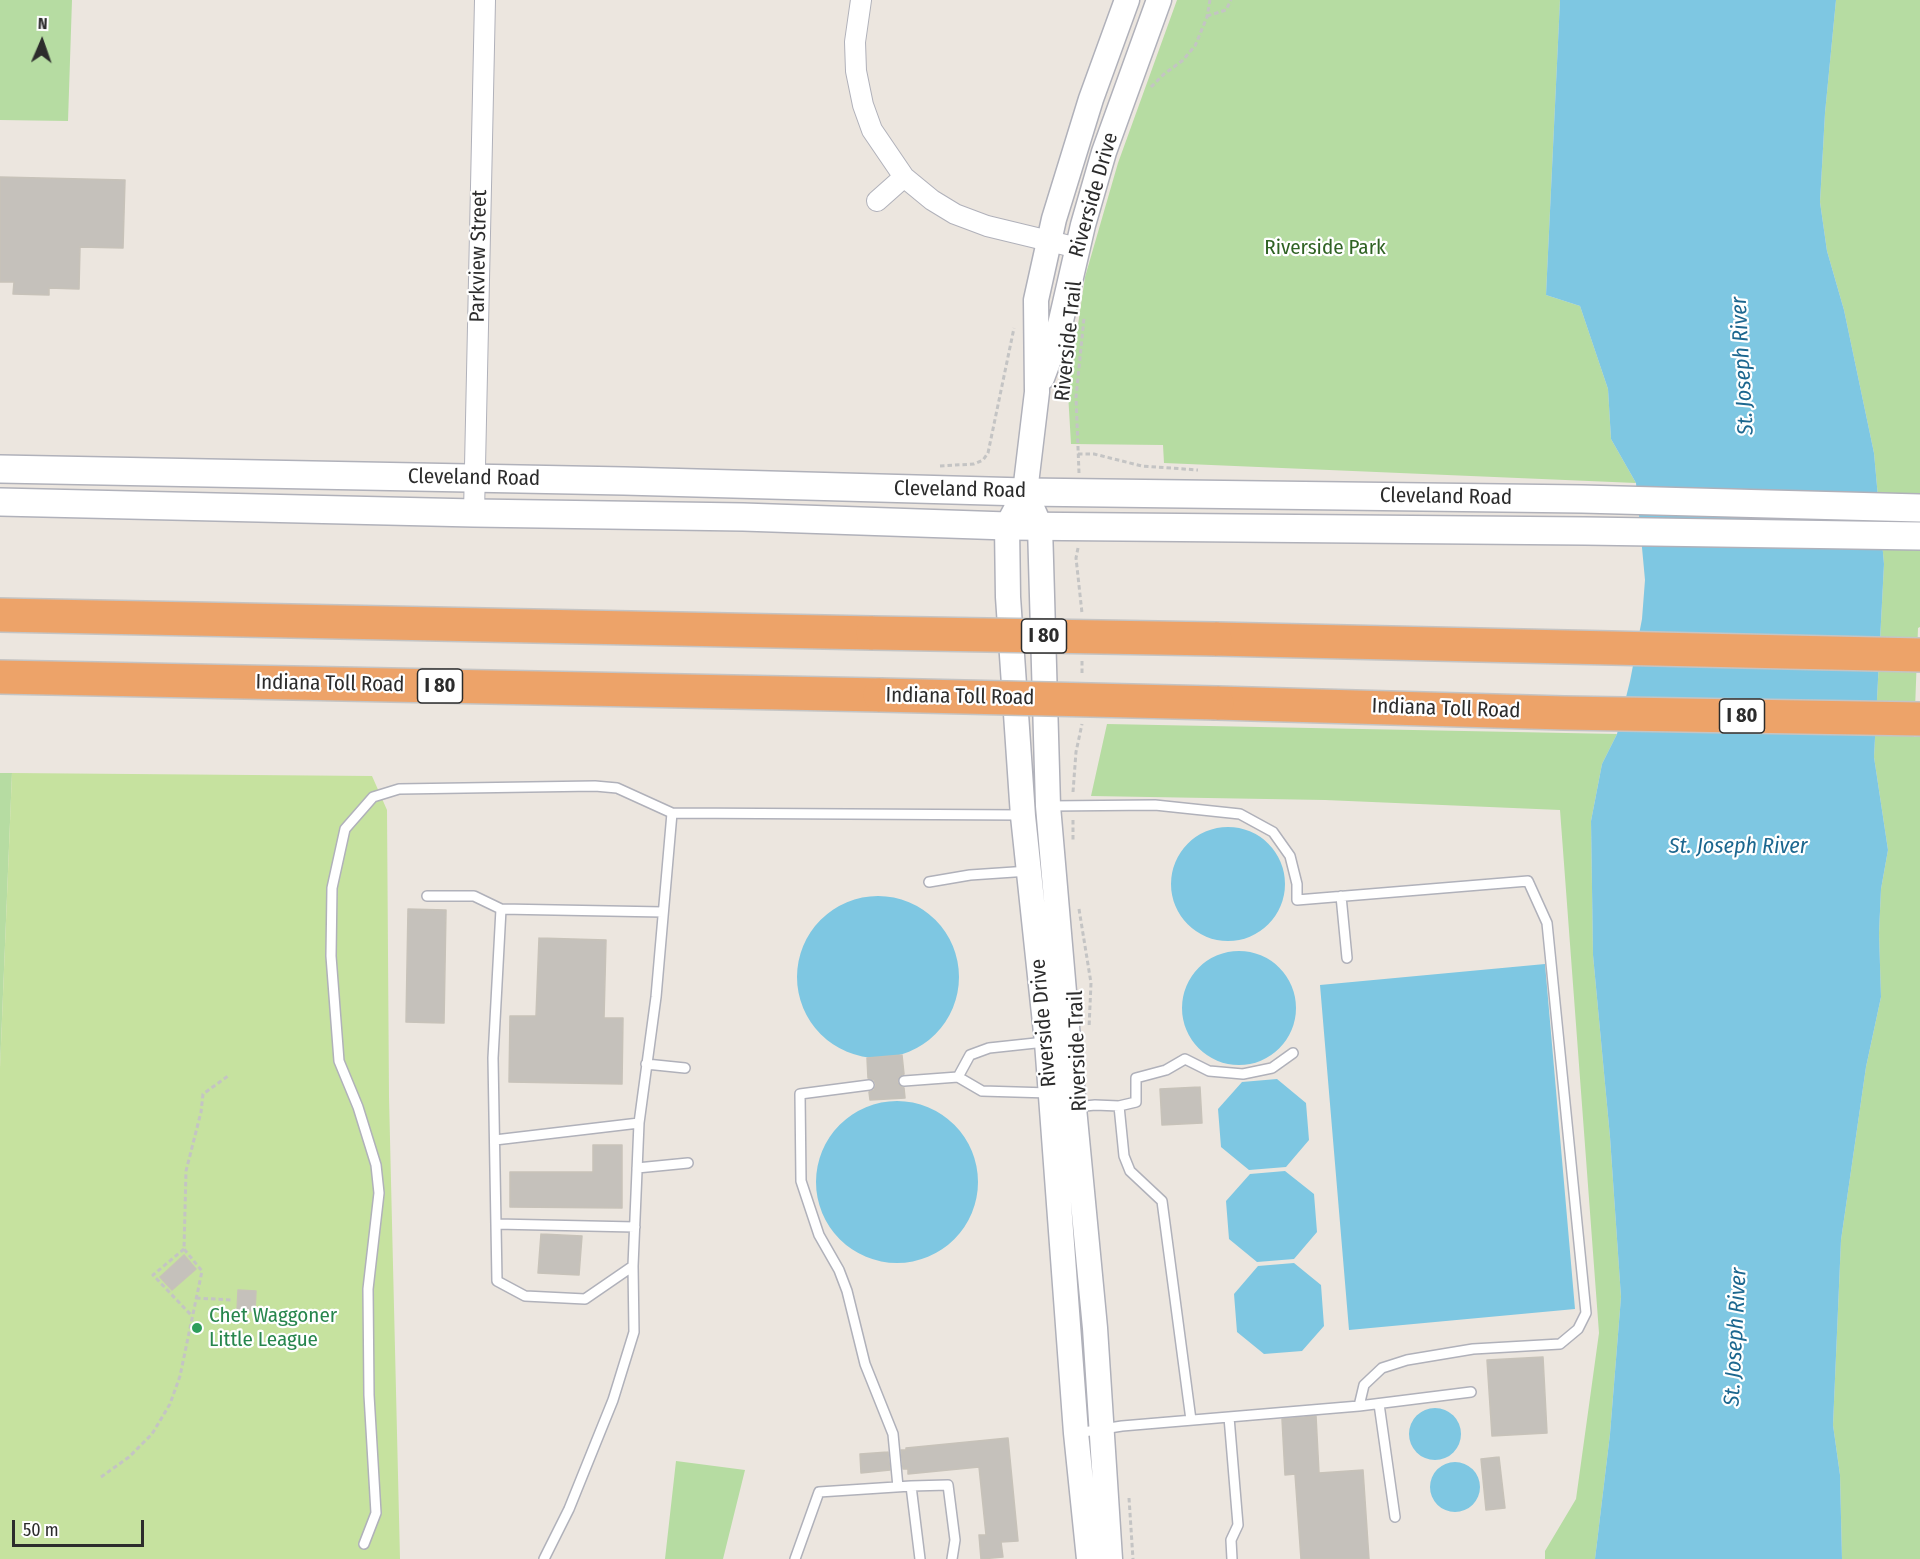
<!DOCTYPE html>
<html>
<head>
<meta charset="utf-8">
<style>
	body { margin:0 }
	#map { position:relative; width:1920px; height:1559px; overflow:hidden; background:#ece6df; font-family:"Fira Sans Condensed",sans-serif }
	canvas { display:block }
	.north { position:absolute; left:12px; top:12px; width:60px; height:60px; -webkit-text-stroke:4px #fff; paint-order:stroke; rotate:2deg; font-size:16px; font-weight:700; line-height:24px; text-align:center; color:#2c2c2c }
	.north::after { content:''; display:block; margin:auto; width:21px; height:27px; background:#2c2c2c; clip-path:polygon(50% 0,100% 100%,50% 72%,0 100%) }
	.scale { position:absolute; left:12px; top:1520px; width:132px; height:27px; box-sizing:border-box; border:3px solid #2c2c2c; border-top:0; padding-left:8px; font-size:18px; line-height:21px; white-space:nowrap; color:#2c2c2c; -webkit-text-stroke:4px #fff; paint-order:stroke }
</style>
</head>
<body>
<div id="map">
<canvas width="1920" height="1559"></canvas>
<div class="north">N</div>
<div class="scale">50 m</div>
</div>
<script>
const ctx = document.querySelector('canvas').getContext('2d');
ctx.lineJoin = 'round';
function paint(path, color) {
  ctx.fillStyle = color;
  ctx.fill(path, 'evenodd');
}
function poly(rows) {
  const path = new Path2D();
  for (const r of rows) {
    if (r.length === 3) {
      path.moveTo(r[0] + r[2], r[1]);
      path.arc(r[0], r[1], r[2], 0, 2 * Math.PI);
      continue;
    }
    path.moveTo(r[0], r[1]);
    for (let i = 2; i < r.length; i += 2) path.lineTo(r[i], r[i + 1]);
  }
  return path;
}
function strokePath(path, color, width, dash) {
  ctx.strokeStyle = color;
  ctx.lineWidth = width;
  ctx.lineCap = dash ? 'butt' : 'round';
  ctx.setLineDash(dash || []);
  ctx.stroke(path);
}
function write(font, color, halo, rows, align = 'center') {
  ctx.font = font + ' "Fira Sans Condensed",sans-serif';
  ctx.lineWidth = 4.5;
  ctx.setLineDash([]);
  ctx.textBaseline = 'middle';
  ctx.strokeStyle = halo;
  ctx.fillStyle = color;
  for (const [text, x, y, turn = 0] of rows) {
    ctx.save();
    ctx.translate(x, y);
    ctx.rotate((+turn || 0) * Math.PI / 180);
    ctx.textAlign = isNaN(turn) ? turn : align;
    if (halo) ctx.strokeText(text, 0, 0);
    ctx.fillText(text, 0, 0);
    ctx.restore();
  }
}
const green = poly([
	[0,0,72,0,68,121,0,120],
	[1177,0,1560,0,1546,295,1580,306,1608,389,1611,439,1636,483,1164,463,1163,445,1071,444,1068,393,1085,277,1118,163],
	[1836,0,1920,0,1920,627,1918,628,1914,737,1920,737,1920,1559,1842,1559,1840,1475,1833,1425,1841,1240,1866,1067,1881,997,1879,933,1881,889,1888,850,1874,757,1884,564,1874,453,1844,310,1827,251,1820,202,1825,113],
	[1107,724,1617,734,1602,764,1591,821,1593,955,1610,1137,1621,1297,1610,1434,1595,1559,1545,1559,1545,1551,1576,1499,1599,1333,1560,810,1325,800,1091,796],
	[0,773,12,773,0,1068],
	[676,1461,745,1470,723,1559,665,1559]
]);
const pitch = poly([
	[12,773,372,776,387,810,389,1097,400,1559,0,1559,0,1068]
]);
const water = poly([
	[1560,0,1836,0,1825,113,1820,202,1827,251,1844,310,1874,453,1884,564,1874,757,1888,850,1881,889,1879,933,1881,997,1866,1067,1841,1240,1833,1425,1840,1475,1842,1559,1595,1559,1610,1434,1621,1297,1610,1137,1593,955,1591,821,1602,764,1617,734,1630,681,1642,619,1645,580,1636,483,1611,439,1608,389,1580,306,1546,295],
	[1228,884,57],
	[878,977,81],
	[1239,1008,57],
	[1545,964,1575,1309,1349,1330,1320,985],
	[1277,1079,1306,1103,1309,1140,1286,1167,1249,1170,1221,1147,1218,1109,1242,1082],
	[897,1182,81],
	[1285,1171,1314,1194,1317,1232,1294,1259,1257,1262,1229,1239,1226,1201,1250,1174],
	[1294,1263,1321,1285,1324,1326,1302,1351,1264,1354,1237,1332,1234,1294,1258,1266],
	[1435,1434,26],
	[1455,1487,25]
]);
const building = poly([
	[0,177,125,180,123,248,80,247,79,289,49,288,49,295,13,294,14,282,0,282,0,177],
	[408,909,446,910,444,1023,406,1022,408,909],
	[539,938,606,940,604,1018,623,1018,622,1084,509,1082,510,1016,536,1016,539,938],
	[902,1055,904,1074,900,1076,897,1081,899,1085,904,1088,905,1098,870,1100,869,1092,874,1090,876,1085,874,1080,868,1078,867,1058,902,1055],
	[1200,1087,1202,1123,1162,1125,1160,1089,1200,1087],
	[593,1145,622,1145,622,1208,510,1207,510,1172,593,1172,593,1145],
	[541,1234,582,1236,579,1275,538,1273,541,1234],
	[184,1255,196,1269,172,1290,160,1277,184,1255],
	[238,1290,256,1291,255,1311,237,1311,238,1290],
	[1543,1357,1547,1433,1492,1436,1487,1360,1543,1357],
	[1316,1416,1319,1473,1363,1470,1369,1559,1301,1559,1295,1474,1285,1475,1282,1419,1316,1416],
	[1008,1438,1018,1541,1001,1542,1003,1557,981,1559,979,1535,986,1535,979,1467,908,1474,908,1469,903,1469,901,1450,906,1450,906,1448,1008,1438],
	[888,1452,890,1470,861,1473,860,1454,888,1452],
	[1499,1457,1505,1508,1486,1510,1481,1459,1499,1457]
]);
const path = poly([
	[1207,16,1226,10,1231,0],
	[1151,87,1164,74,1182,61,1195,46,1207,17,1210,0],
	[1078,454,1094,454,1142,466,1198,470],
	[940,466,974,464,983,460,988,453,1014,328],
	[1079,473,1076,397,1084,318],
	[1078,548,1076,558,1082,613],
	[1082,661,1082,676],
	[1073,792,1076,752,1082,724],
	[1073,820,1073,840],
	[1079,909,1091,983,1089,1028],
	[184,1249,153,1275,192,1316],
	[196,1298,231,1300],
	[101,1477,129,1457,152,1434,170,1404,180,1376,202,1271,184,1249,186,1171,201,1112,203,1094,228,1076],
	[1129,1498,1133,1559]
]);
const service = poly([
	[1050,806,1155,805,1240,814,1273,832,1290,856,1297,884,1297,900,1528,881,1547,923,1586,1313,1578,1329,1560,1344,1473,1349,1407,1360,1382,1368,1364,1385,1359,1406],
	[929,882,970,875,1029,871],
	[427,896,474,896,501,909],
	[1341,896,1347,958],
	[1045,1042,989,1048,970,1055,958,1077,982,1091,1049,1093],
	[646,1064,685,1068],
	[904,1081,958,1077],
	[869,1085,800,1094,801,1181,819,1235,839,1270,847,1291,865,1364,893,1434,898,1487],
	[1076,1107,1095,1105,1119,1106],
	[495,1140,639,1123,656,997,672,813],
	[637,1168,688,1163],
	[496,1224,635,1227],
	[633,1266,585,1299,525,1296,497,1281,493,1058,501,909,663,912],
	[1379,1404,1395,1517],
	[1229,1417,1238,1525,1231,1540,1232,1559],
	[1191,1420,1162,1201,1130,1171,1124,1156,1119,1106,1136,1102,1136,1078,1166,1070,1185,1059,1209,1071,1243,1074,1272,1068,1293,1053],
	[1077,1433,1122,1426,1359,1406,1471,1392],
	[911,1486,948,1485,955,1540,952,1559],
	[364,1544,376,1513,369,1395,368,1289,379,1193,376,1165,358,1107,339,1061,331,956,332,888,345,829,373,797,399,789,595,786,617,788,672,813,1023,815],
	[544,1559,569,1509,613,1400,634,1332,633,1266,639,1123],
	[795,1559,819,1492,911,1486,920,1559]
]);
const minor = poly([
	[861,0,855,42,856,71,863,105,872,130,904,177,932,200,955,214,987,226,1078,248],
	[877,201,904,177],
	[474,513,485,0]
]);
const tertiary = poly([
	[1042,378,1057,338,1083,225,1104,152,1159,0],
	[1033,510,1040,526,1048,806,1074,1108,1095,1328,1110,1559],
	[1089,1559,1076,1433,1047,1042,1023,816,1008,597,1007,526,1025,492,1037,392,1036,300,1054,219,1091,99,1127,0]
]);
const secondary = poly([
	[0,469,624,481,1025,492,1582,499,1920,508],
	[0,502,474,513,743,517,1007,526,1585,531,1920,536]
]);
const motorway = poly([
	[0,615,873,633],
	[1215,639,1920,655],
	[0,677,880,695],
	[1217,703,1564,713,1920,719]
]);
const motorwayBridge = poly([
	[873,633,1215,639],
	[880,695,1217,703]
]);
const markers = [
	[197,1328,6,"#2e9e5b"]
];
const shields = [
	[1044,636,45],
	[440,686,45],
	[1742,716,45]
];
const shieldNames = [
	["I 80",1044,636],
	["I 80",440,686],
	["I 80",1742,716]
];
const streetNames = [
	["Riverside Drive",1094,195,-74],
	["Parkview Street",479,256,-89],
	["Riverside Trail",1069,341,-84],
	["Cleveland Road",474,478,1],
	["Cleveland Road",960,490,1],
	["Cleveland Road",1446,497,1],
	["Indiana Toll Road",330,684,1],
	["Indiana Toll Road",960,697,1],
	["Indiana Toll Road",1446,709,2],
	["Riverside Drive",1044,1023,-95],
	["Riverside Trail",1078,1051,-92]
];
const parkNames = [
	["Riverside Park",1325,248]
];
const leisureNames = [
	["Chet Waggoner",209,1316],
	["Little League",209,1340]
];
const waterNames = [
	["St. Joseph River",1743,366,-93],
	["St. Joseph River",1738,847],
	["St. Joseph River",1736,1337,-87]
];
paint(green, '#b6dca2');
paint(pitch, '#c6e29f');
paint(water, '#7ec7e2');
paint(building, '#c5c1bb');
strokePath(building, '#c7c2b9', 1.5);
strokePath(service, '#b0b1ba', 12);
strokePath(minor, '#b0b1ba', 22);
strokePath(tertiary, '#b0b1ba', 27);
strokePath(secondary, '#b0b1ba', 30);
strokePath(motorway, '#c4c4c4', 36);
strokePath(path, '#c4c4c4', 3, [4.5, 3]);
strokePath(service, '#fff', 9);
strokePath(minor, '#fff', 20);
strokePath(tertiary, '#fff', 24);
strokePath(secondary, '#fff', 27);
strokePath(motorway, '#eda369', 33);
strokePath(motorwayBridge, '#c4c4c4', 36, []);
strokePath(motorwayBridge, '#eda369', 33);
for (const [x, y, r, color] of markers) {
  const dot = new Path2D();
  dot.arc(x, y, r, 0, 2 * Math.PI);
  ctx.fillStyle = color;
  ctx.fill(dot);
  strokePath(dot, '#fff', 2);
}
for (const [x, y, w] of shields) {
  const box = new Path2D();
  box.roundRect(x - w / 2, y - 17, w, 34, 4.5);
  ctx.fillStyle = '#fff';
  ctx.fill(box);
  strokePath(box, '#2c2c2c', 1.5);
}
write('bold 20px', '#2c2c2c', null, shieldNames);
write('21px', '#2c2c2c', '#fff', streetNames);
write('21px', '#2f6223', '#fff', parkNames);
write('21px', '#27864d', '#fff', leisureNames, 'left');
write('italic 22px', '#1c678f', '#fff', waterNames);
</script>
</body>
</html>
